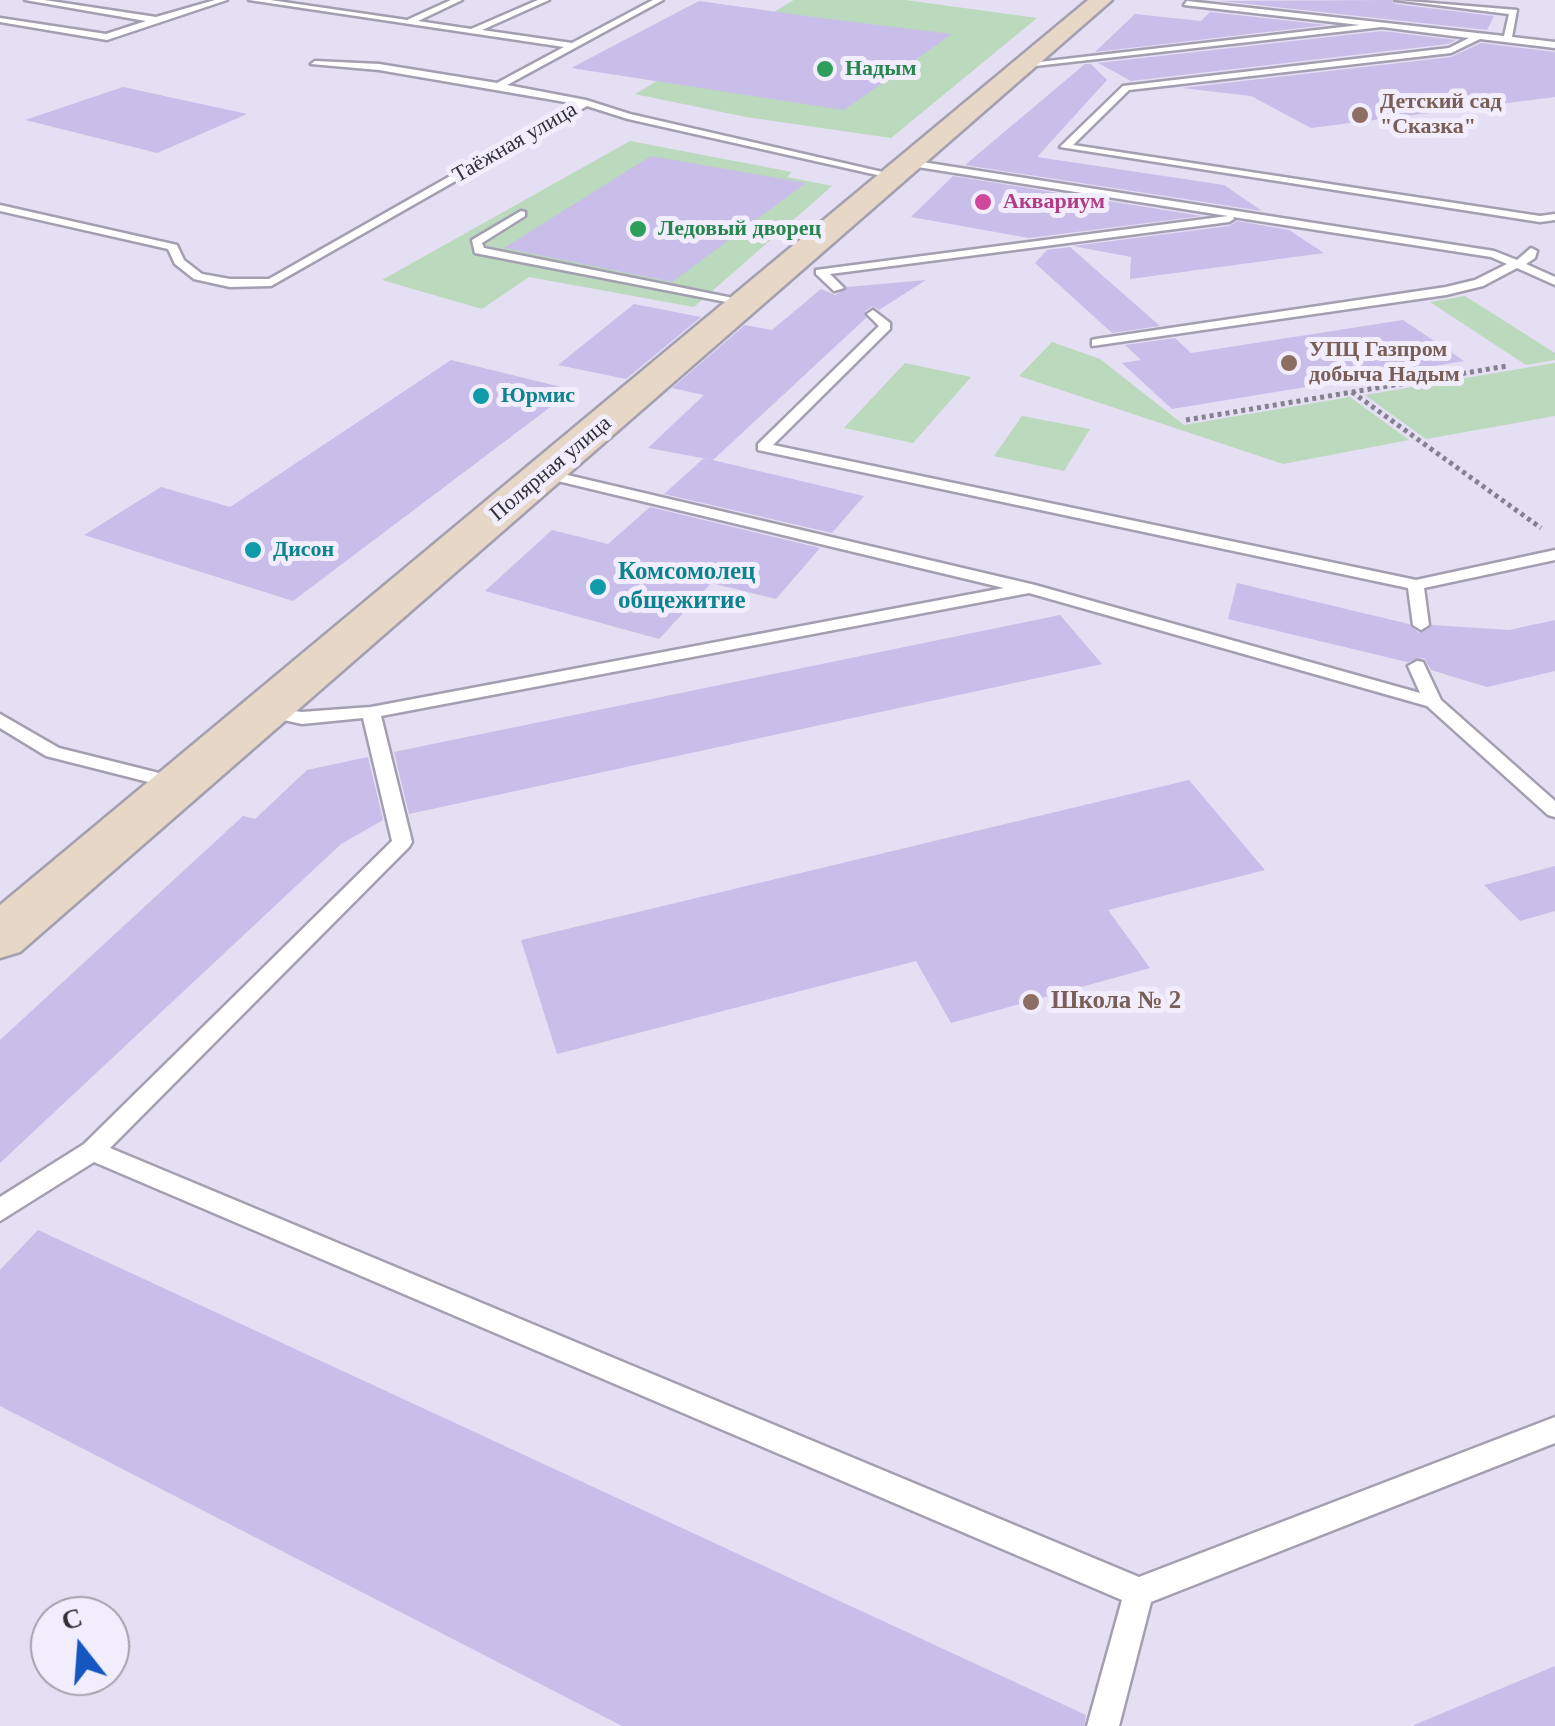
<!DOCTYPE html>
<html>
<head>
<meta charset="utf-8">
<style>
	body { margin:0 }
	#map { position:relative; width:1555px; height:1726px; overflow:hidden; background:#e4dff2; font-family:Georgia,serif }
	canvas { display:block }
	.north { position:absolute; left:30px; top:1596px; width:100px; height:100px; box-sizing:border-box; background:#f1edfc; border:2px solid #a4a1ad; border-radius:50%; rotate:343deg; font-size:28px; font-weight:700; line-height:40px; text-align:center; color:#313037 }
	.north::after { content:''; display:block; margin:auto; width:35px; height:45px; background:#1556c1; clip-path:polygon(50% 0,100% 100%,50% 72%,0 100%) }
</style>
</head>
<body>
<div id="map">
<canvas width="1555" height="1726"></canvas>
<div class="north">С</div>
</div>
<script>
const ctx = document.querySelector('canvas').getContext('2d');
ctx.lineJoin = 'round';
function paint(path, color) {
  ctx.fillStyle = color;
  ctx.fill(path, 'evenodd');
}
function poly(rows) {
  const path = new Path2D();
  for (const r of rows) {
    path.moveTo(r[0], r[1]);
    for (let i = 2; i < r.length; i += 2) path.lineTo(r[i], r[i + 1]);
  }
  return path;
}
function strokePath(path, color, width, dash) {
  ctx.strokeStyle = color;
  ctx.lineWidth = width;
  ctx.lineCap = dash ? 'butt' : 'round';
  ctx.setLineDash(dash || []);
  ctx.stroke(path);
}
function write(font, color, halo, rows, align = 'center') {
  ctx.font = font + ' Georgia,serif';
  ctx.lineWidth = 10;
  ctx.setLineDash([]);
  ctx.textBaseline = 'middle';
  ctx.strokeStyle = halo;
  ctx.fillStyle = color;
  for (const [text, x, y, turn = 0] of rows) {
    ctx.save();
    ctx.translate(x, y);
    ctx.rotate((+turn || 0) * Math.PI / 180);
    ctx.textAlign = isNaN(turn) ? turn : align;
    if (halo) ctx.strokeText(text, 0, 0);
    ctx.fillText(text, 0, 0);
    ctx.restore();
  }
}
const green = poly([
	[794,0,905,0,1037,18,891,138,746,117,635,94],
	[630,141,792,172,787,177,832,186,694,307,529,277,482,309,382,280],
	[1465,296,1555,353,1555,360,1526,365,1430,302],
	[1052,342,1100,359,1184,425,1350,397,1409,440,1283,464,1019,376],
	[905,363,971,377,913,443,844,428],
	[1555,363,1555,416,1426,439,1365,395],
	[1022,416,1090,429,1064,471,994,456]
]);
const building = poly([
	[1391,0,1395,4,1494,16,1487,30,1220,1],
	[699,1,821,18,952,34,844,110,571,68],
	[1210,12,1327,25,1095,52,1135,14,1201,21],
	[1382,31,1456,40,1448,44,1131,81,1098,63],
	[1481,43,1555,52,1555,97,1311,128,1251,96,1182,88,1451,57],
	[1085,64,1091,64,1107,80,1037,157,1224,185,1262,211,965,165],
	[123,87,247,114,157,153,25,120],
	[651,156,806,183,672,282,504,248],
	[953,176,1202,216,1029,238,911,217],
	[1237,221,1289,230,1324,253,1130,279,1131,257,1073,246,1229,226],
	[1070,247,1160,326,1112,333,1035,263,1047,250],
	[926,280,879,310,873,306,865,311,866,318,713,460,648,448,704,395,672,388,745,325,772,330,821,289,835,295,847,287],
	[634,304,701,317,626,379,558,365],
	[1403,320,1464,361,1172,409,1122,363,1141,360,1125,345,1175,338,1191,353],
	[451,360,573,390,293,601,84,535,161,487,230,507],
	[704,458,864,496,832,533,664,494],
	[650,507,820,548,776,599,711,583,659,639,485,591,552,530,608,544],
	[1237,583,1409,624,1419,633,1432,625,1509,630,1555,620,1555,671,1487,687,1431,670,1424,658,1407,662,1228,619],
	[1060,615,1102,664,409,814,394,752],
	[368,757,383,820,341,844,0,1163,0,1040,243,816,255,819,307,770],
	[1189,780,1265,870,1108,910,1150,968,951,1023,916,961,557,1054,521,940],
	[1555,866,1555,911,1520,921,1484,885],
	[38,1230,1086,1715,1084,1726,622,1726,0,1406,0,1270],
	[1555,1666,1555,1726,1414,1726,1414,1725]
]);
const path = poly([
	[1352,392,1541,528],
	[1186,420,1507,366]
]);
const lane = poly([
	[25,0,44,0,156,17,215,0,227,0,107,40,0,22,0,18,106,34,146,21,25,0],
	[249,0,270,0,407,20,451,0,462,0,418,21,471,29,538,0,549,0,482,30,572,43,653,0,663,0,507,85,586,100,630,114,900,176,895,179,628,119,587,106,271,286,230,287,194,279,175,264,168,249,0,211,0,205,177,245,184,260,202,274,230,279,269,279,577,104,379,70,311,64,315,61,379,64,497,83,564,47,249,0],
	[1395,0,1517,10,1512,37,1555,42,1555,48,1480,39,1451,53,1129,90,1073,145,1540,216,1555,214,1555,220,1540,222,1060,147,1123,86,1449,48,1469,38,1382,27,1026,67,1022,64,1360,25,1184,5,1187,1,1504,36,1509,14,1395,0],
	[909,160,1494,251,1517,260,1531,248,1537,251,1535,258,1526,264,1555,277,1555,285,1517,268,1483,286,1446,295,1092,346,1092,340,1096,339,1446,287,1475,280,1507,264,1491,257,1233,217,1234,219,1229,222,830,274,844,288,834,291,816,274,816,270,1228,216,905,165,909,160],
	[521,211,525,212,525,216,482,243,484,248,753,302,747,306,475,253,472,240,521,211],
	[873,310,890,323,890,329,773,445,1416,580,1555,550,1555,560,1424,588,1429,625,1421,630,1413,625,1408,588,758,450,758,444,879,326,867,314,873,310],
	[546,470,1035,585,1420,693,1408,666,1417,661,1423,662,1441,700,1555,801,1555,817,1548,815,1427,706,1029,593,381,716,412,842,409,847,110,1148,1139,1577,1555,1417,1555,1443,1151,1602,1119,1726,1087,1726,1122,1600,94,1162,0,1221,0,1197,84,1144,392,841,363,718,302,724,261,715,258,711,261,707,302,712,371,707,1004,588,541,477,541,471,546,470],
	[0,714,59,748,187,780,189,784,180,790,46,756,0,728,0,714]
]);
const secondary = poly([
	[1088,0,1112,0,20,952,0,958,0,905,1088,0]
]);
const markers = [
	[825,69,10,"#2e9e5b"],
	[1360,115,10,"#8d6e63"],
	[983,202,10,"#d1479c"],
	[638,229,10,"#2e9e5b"],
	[1289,363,10,"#8d6e63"],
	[481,396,10,"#0f9aa8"],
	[253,550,10,"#0f9aa8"],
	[598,587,10,"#0f9aa8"],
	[1031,1002,10,"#8d6e63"]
];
const farLeisurenames = [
	["Надым",845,69],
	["Ледовый дворец",658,229]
];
const farEducationnames = [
	["Детский сад",1380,102],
	["\"Сказка\"",1380,127],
	["УПЦ Газпром",1309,350],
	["добыча Надым",1309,375]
];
const farStreetnames = [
	["Таёжная улица",515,143,-30],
	["Полярная улица",551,469,-40]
];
const farHotelnames = [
	["Аквариум",1003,202]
];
const farCulturenames = [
	["Юрмис",501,396],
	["Дисон",273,550]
];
const cultureNames = [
	["Комсомолец",618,573],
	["общежитие",618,602]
];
const educationNames = [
	["Школа № 2",1051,1002]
];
paint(green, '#bbd9bc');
paint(building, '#c9bde9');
strokePath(lane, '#a39fb0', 5);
strokePath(secondary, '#a39fb0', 5);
strokePath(path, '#85828f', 5, [4, 4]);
paint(lane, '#fff');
paint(secondary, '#e7d7c7');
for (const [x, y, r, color] of markers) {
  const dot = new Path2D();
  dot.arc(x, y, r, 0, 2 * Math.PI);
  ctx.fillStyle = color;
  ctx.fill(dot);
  strokePath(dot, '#f1edfc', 4);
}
write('bold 22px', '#27864d', '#f1edfc', farLeisurenames, 'left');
write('bold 22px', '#785e54', '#f1edfc', farEducationnames, 'left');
write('22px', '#313037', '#f1edfc', farStreetnames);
write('bold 22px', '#b23c85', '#f1edfc', farHotelnames, 'left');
write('bold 22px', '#0d838f', '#f1edfc', farCulturenames, 'left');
write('bold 25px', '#0d838f', '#f1edfc', cultureNames, 'left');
write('bold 25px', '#785e54', '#f1edfc', educationNames, 'left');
</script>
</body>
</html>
